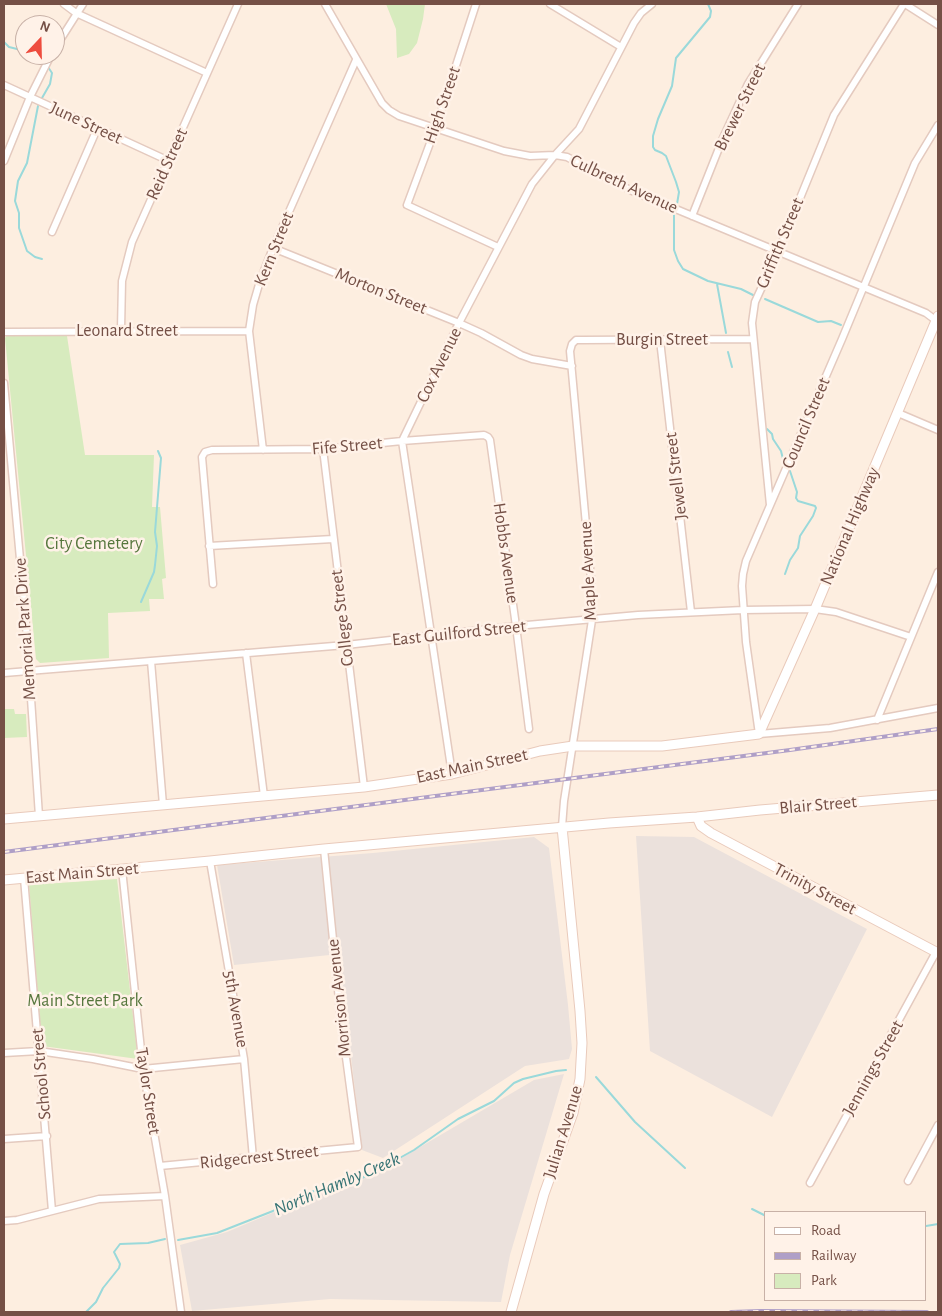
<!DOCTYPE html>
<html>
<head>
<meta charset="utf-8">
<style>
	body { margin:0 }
	#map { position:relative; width:942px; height:1316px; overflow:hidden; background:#fdeee0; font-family:"Alegreya Sans",sans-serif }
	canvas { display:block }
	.frame { position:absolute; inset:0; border:5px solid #755046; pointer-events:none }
	.legend { position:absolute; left:764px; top:1211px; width:162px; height:90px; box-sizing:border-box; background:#fff2e8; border:1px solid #c8b1a7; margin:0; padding:6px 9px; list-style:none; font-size:15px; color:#755046 }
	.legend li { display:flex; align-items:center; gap:10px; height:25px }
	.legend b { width:25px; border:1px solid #c8b1a7 }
	.north { position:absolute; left:15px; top:15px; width:50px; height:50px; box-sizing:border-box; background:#fff2e8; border:1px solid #c8b1a7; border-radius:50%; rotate:21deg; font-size:14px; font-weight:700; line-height:20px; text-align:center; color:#755046 }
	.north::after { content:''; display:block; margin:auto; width:18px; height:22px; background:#ee4c3e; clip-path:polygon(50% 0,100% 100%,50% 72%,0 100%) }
</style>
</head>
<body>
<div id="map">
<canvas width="942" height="1316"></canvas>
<div class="frame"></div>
<ul class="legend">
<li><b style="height:6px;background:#fff"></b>Road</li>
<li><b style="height:6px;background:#af9fc7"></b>Railway</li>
<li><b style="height:14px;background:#d7ebbe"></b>Park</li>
</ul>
<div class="north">N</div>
</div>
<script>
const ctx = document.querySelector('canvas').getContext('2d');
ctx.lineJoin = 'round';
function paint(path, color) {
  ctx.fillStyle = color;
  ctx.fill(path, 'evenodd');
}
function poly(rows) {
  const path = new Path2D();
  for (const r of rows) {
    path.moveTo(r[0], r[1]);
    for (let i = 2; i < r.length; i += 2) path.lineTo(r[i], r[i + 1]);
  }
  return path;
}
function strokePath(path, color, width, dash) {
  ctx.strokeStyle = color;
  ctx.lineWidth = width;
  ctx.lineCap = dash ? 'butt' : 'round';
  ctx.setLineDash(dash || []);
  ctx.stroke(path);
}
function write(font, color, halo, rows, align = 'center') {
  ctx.font = font + ' "Alegreya Sans",sans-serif';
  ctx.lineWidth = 5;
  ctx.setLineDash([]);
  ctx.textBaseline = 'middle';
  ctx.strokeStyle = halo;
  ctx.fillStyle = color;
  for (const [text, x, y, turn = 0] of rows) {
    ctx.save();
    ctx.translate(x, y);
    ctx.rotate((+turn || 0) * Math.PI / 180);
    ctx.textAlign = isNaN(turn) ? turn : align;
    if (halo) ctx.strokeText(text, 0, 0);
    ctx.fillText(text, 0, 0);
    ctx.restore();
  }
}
const industrial = poly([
	[636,836,694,837,867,929,772,1117,650,1051],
	[534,837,549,848,568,1005,572,1049,569,1059,525,1066,383,1158,362,1150,339,954,234,965,217,865,373,853],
	[564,1074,510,1255,501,1302,330,1299,192,1311,180,1245,227,1232,398,1160,534,1080]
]);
const green = poly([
	[386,4,425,4,423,19,417,43,409,54,397,58,396,29],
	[7,335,67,336,85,455,154,455,152,507,160,507,166,578,162,579,164,599,149,599,150,611,108,613,109,658,40,663,36,659,5,338],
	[4,709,14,709,15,714,26,714,27,737,4,738],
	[117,879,138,1059,42,1046,29,885]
]);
const stream = poly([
	[4,42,9,47,25,51],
	[31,55,37,59],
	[42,98,50,84,52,73,48,67],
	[38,106,27,163,18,181,15,201,19,213,19,228,27,251,35,257,42,259],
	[677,204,679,192,676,182,666,156,662,153,655,150,653,147,653,136,658,119,672,86,676,58,710,17,711,11,708,4],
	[674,215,674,250,678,261,683,269,708,281,741,289,753,295],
	[717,284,726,333],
	[765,299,818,322,831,321,841,325],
	[728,352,732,367],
	[767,429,772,434,773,439,781,451,783,459,785,463],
	[785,574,790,560,798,548,800,536,813,516,816,508,815,506,798,501,796,498,797,492,790,471],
	[141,602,154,572,155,565,157,546,155,532,161,458,158,451],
	[596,1077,635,1122,685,1168],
	[752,1209,766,1216],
	[926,1226,938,1224],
	[178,1240,217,1233,273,1211,289,1200,314,1191,327,1189,349,1183,369,1175,414,1150,458,1119,494,1101,514,1083,523,1079,556,1071,566,1070],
	[86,1312,96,1302,103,1288,119,1268,120,1264,114,1252,120,1244,148,1243,165,1239]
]);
const street = poly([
	[64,4,76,13,207,73],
	[325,4,382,103,389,110,399,116,504,151,530,156,555,155,567,157,630,190,926,313,938,322],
	[476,4,436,127,407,205,498,247],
	[550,4,621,47],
	[905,4,938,25],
	[55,48,83,4],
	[4,85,169,161],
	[938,125,915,163,842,339,746,561,743,574,742,586,746,642,759,734,830,728,938,708],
	[4,161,30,97,51,55],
	[692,216,723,138,748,84,798,4],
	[52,232,97,129],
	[273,248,459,323,481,333,521,355,532,359,572,366],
	[121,330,122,281,132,242,238,4],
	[4,332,249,331],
	[660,340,691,612],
	[4,383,26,625,39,816],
	[898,413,938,430],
	[323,449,364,787],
	[263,450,249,331,253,305,260,281,273,248,356,60],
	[770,505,752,323,755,302,778,252,834,115,904,4],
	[209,546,333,539],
	[213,584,202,457,205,452,212,450,323,449,402,441,484,435,488,437,490,440,516,626,529,729],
	[246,653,264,796],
	[151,661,163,805],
	[4,673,346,645,516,626,638,615,743,610,815,609,836,612,911,637],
	[877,720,938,572],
	[452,774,402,441,459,323,532,184,555,155,579,129,634,23,641,13,652,4],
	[562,827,564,801,592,620,591,579,570,351,572,344,576,340,582,340,753,339],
	[210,861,244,1059,253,1158],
	[122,869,143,1069,165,1196,181,1312],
	[24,878,52,1211],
	[4,1053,39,1051,93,1059,143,1069,244,1059],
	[4,1139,47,1136],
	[160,1166,358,1147,341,1020,324,849],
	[908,1181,938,1125],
	[810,1183,936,952],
	[4,1221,17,1220,99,1199,165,1196]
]);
const secondary = poly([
	[697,817,701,826,711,833,938,953],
	[4,819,364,787,452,774,540,751,573,746,662,746,759,734,815,609,938,316],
	[4,880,210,861,324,849,609,823,697,817,760,810,938,795],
	[511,1312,544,1194,573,1113,580,1079,582,1043,580,1011,562,827]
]);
const rail = poly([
	[4,852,790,750,938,729],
	[731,1312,761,1311,927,1312]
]);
const streetNames = [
	["High Street",442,105,-71],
	["Brewer Street",740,107,-64],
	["June Street",86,123,25],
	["Reid Street",167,164,-66],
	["Culbreth Avenue",624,184,25],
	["Griffith Street",780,243,-67],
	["Kern Street",274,249,-68],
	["Morton Street",381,291,22],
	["Leonard Street",127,331],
	["Burgin Street",662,340],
	["Cox Avenue",439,365,-64],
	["Council Street",806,423,-67],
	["Fife Street",347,446,-5],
	["Jewell Street",676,476,-97],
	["National Highway",850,526,-67],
	["Hobbs Avenue",506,553,82],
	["Maple Avenue",588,571,-93],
	["College Street",342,618,-97],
	["Memorial Park Drive",25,629,-94],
	["East Guilford Street",459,633,-6],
	["East Main Street",472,766,-12],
	["Blair Street",818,805,-5],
	["East Main Street",82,873,-5],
	["Trinity Street",815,889,28],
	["Morrison Avenue",339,998,-96],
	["5th Avenue",236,1009,80],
	["Jennings Street",873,1068,-61],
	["School Street",41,1074,-95],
	["Taylor Street",148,1091,81],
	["Julian Avenue",563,1132,-73],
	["Ridgecrest Street",259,1157,-6]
];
const parkNames = [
	["City Cemetery",94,544],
	["Main Street Park",85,1001]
];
const waterNames = [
	["North Hamby Creek",337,1184,-23]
];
paint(industrial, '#ebe1dc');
paint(green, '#d7ebbe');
strokePath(stream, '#9ad9da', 2);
strokePath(street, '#e4cabf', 9);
strokePath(secondary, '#e9cabb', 11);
strokePath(street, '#fff', 6);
strokePath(secondary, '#fff', 9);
strokePath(rail, '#af9fc7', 4);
strokePath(rail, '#fff2e8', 2, [5.5]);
write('18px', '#755046', '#fff2e8', streetNames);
write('18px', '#55763c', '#fff2e8', parkNames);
write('italic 19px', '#377475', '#fff2e8', waterNames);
</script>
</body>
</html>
